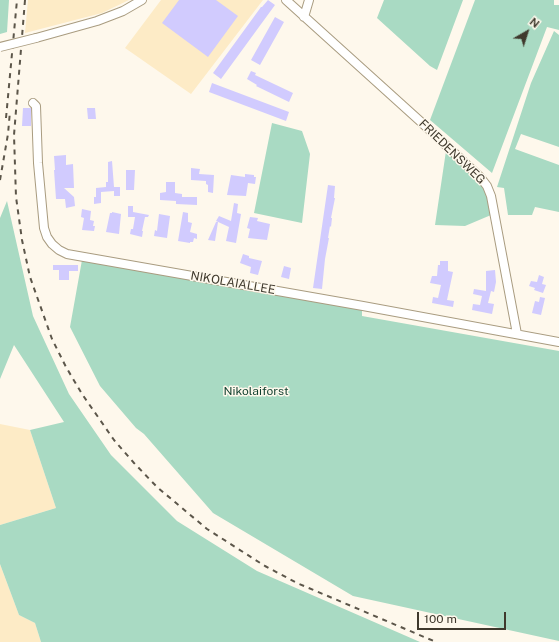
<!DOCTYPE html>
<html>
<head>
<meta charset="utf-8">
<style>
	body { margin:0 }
	#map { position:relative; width:559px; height:642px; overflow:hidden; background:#fef8ec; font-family:"Public Sans",sans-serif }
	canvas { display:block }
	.north { position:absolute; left:507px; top:12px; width:40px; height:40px; -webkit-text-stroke:3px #fef8ec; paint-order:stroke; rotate:39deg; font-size:11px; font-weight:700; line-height:16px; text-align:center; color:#3f392d }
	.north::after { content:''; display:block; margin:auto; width:14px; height:18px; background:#3f392d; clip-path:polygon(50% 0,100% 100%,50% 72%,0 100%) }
	.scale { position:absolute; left:417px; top:612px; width:89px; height:18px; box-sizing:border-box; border:2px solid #3f392d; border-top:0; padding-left:5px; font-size:12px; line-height:14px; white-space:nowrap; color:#3f392d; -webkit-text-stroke:3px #fef8ec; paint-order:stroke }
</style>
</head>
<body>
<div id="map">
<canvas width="559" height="642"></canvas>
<div class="north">N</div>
<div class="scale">100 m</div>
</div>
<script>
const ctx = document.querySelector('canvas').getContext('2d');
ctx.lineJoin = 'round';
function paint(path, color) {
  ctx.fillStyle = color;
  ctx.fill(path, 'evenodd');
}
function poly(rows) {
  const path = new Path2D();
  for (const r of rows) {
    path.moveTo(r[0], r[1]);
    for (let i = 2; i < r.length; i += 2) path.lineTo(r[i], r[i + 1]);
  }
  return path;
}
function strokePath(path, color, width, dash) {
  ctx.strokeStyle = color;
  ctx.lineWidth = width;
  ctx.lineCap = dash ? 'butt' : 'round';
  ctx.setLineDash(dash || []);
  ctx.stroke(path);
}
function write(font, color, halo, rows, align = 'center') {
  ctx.font = font + ' "Public Sans",sans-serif';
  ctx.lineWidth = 3;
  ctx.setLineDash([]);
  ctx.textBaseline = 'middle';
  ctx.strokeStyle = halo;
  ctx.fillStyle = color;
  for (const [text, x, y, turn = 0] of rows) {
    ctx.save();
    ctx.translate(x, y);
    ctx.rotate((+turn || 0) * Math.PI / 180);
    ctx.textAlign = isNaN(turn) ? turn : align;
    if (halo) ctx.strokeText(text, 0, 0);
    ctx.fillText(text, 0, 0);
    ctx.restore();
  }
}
const built = poly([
	[28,0,129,0,102,13,25,33],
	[161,0,263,0,191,94,125,48],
	[0,424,30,430,56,508,0,525],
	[0,564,19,615,35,623,41,642,0,642]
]);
const green = poly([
	[0,0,9,0,7,32,0,34],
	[384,0,463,0,437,70,430,66,377,18],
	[475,0,554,0,554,5,559,5,559,30,547,27,492,173,430,120],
	[554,31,559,35,559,147,521,134,515,149,559,165,559,212,535,207,532,215,508,215,504,188,497,187,531,83],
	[272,123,302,131,310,154,302,223,254,213],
	[446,151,481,184,488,199,491,215,465,226,435,225],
	[7,201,33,316,69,394,111,455,177,521,257,571,420,642,41,642,35,623,19,615,0,564,0,525,56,508,30,430,64,422,14,345,0,379,0,218],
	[82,260,362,308,362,316,559,351,559,641,353,596,213,513,144,434,136,428,100,386,70,327]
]);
const building = poly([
	[179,0,216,0,238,16,208,57,162,23],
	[268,0,275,5,221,79,213,73,261,7,262,7],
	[275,17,284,22,260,65,251,60],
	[251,71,256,73,255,75,293,93,289,102,256,86,257,85,247,79],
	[212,83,289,112,286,121,209,92],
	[23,108,31,108,31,126,22,126],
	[87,108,95,108,96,119,88,119],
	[66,155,66,165,73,164,74,188,64,188,74,197,75,206,66,208,65,199,56,199,54,170,55,170,54,156],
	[112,161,114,187,120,187,120,196,114,196,114,191,101,192,101,203,94,204,94,197,96,197,96,188,106,187,106,182,108,182,108,162],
	[191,168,200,169,199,174,214,175,213,193,208,192,208,185,206,184,206,181,191,180],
	[126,170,135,170,134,190,126,190],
	[245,174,254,175,254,177,256,177,255,184,248,183,246,196,227,195,231,175,245,177],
	[166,182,175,182,175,193,182,194,182,197,197,197,197,205,176,204,176,201,160,200,160,193,166,192],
	[328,185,335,186,334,198,335,198,331,218,332,218,331,227,330,226,328,238,329,238,325,259,322,289,313,288],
	[234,203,238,204,237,213,241,214,236,243,226,241,229,227,216,221,219,216,231,221],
	[128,206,133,206,133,212,149,215,148,217,145,217,142,231,143,231,142,237,130,234,131,229,133,229,135,217,128,217],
	[82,209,91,211,90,220,94,221,93,226,95,226,94,231,82,230,84,218,81,217],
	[112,212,121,214,119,234,106,232,110,213,112,213],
	[183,212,188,213,188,222,192,223,190,232,197,234,197,239,194,238,193,242,190,242,190,243,178,241],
	[159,214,170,216,167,238,154,236,155,230,157,231],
	[250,217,258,218,257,221,270,224,267,240,248,238,250,229,247,228],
	[216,222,218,222,215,241,208,240],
	[243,254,249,256,249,258,262,261,258,275,250,273,251,267,240,263],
	[440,261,448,261,448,271,453,272,447,300,454,301,453,307,432,303,433,297,438,298,441,285,430,283,432,276,437,276,438,265,440,265],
	[53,265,78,265,78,271,69,271,69,280,59,280,59,270,53,270],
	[284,266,291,268,289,279,281,277],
	[495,270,496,282,494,292,491,291,488,303,494,304,492,314,472,310,473,304,480,305,482,296,473,294,474,289,486,291,486,271],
	[539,275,544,277,542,284,546,285,543,293,534,290,535,288,529,286,531,281,537,282],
	[540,297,545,298,541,315,532,313,535,301,539,302]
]);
const minor = poly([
	[286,0,421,122,480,177,487,186,491,196,517,334],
	[304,17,309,0],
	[36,38,97,21,123,11,142,0],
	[33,103,36,106,38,163,44,228,47,237,52,244,59,250,67,254,363,306,559,342]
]);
const rail = poly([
	[25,0,14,135,16,197,22,240,30,277,52,339,66,367,82,394,114,440,134,463,157,487,207,529,265,566,297,583,436,642],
	[6,118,17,0],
	[0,180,8,134,10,111]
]);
const minorBridge = poly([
	[0,47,36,38]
]);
const streetNames = [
	["FRIEDENSWEG",452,152,44],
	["NIKOLAIALLEE",233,283,10]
];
const parkNames = [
	["Nikolaiforst",256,391]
];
paint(built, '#fdebc6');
paint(green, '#a9dac3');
paint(building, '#d1cbfe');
strokePath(minor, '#a99c80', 10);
strokePath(minor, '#fff', 8);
strokePath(rail, '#5c564a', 2, [5, 5]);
strokePath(minorBridge, '#a99c80', 10, []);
strokePath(minorBridge, '#fff', 8);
write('12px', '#3f392d', '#fef8ec', streetNames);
write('12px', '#0f3f2e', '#fef8ec', parkNames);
</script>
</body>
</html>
